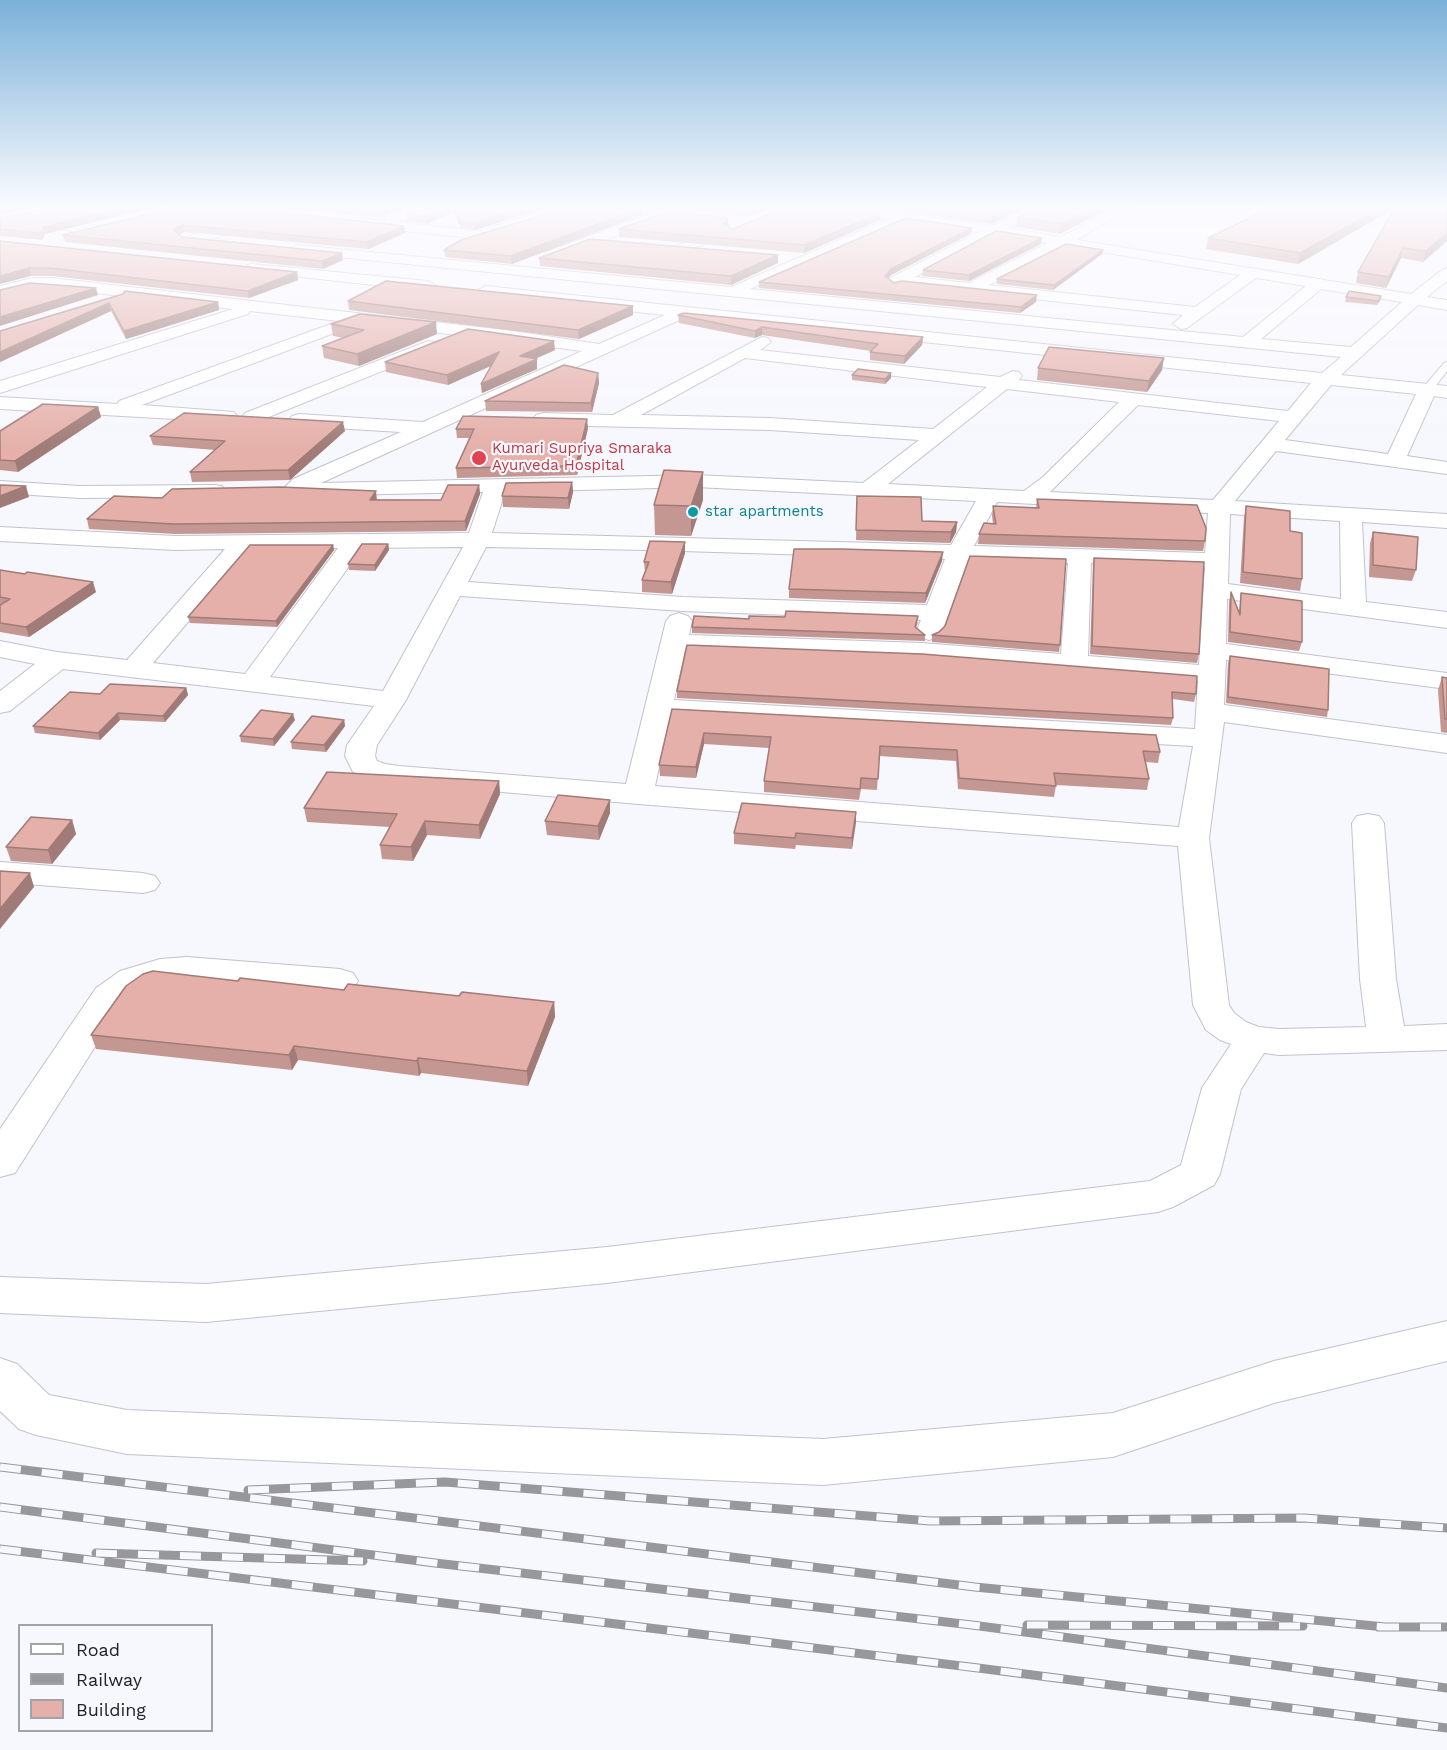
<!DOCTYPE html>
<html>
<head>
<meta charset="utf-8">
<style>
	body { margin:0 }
	#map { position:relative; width:1447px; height:1750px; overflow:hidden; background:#f7f7fe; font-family:"Work Sans",sans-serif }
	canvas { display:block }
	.legend { position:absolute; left:18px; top:1624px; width:195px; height:108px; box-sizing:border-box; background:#f7f7fe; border:2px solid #a2a2a8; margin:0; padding:8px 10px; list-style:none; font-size:18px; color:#232327 }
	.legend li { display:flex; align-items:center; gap:12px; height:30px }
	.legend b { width:30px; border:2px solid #a2a2a8 }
</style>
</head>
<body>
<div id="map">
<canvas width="1447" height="1750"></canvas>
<ul class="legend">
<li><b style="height:8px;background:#fff"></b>Road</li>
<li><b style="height:8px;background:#97979c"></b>Railway</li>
<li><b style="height:16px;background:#e5b0aa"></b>Building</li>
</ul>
</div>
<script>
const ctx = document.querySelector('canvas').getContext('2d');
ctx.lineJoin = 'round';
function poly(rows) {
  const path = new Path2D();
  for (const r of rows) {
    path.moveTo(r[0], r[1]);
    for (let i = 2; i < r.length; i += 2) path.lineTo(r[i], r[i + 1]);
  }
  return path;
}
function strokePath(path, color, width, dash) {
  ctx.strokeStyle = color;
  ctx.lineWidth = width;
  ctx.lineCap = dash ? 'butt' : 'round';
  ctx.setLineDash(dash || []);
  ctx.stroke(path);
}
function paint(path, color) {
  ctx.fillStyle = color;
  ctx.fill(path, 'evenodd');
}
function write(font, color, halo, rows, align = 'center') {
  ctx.font = font + ' "Work Sans",sans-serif';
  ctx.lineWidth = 4.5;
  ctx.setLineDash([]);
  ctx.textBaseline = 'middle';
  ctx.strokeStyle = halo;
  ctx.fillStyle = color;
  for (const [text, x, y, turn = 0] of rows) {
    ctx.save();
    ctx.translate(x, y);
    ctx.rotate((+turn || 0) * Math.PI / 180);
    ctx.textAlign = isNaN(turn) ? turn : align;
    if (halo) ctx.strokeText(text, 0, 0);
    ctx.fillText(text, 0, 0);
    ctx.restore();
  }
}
const lane = poly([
	[1447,362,1447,371,1431,392,1423,392,1423,388,1444,363,1447,362]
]);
const street = poly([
	[303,205,323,205,322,208,199,242,189,242,187,239,189,236,303,205],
	[427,205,447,205,446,208,396,222,479,231,486,235,479,239,359,226,352,222,359,218,386,221,386,216,427,205],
	[563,205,581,205,580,208,505,232,495,232,493,229,495,226,563,205],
	[608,205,644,205,747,217,779,205,796,205,756,225,683,252,676,248,678,245,732,224,670,216,556,258,546,258,544,255,546,252,651,214,614,209,608,205],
	[815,205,846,205,991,226,1037,205,1053,205,1052,208,1008,228,1061,237,1119,205,1134,205,1077,240,1411,294,1442,270,1447,268,1447,281,1427,297,1447,300,1447,310,1418,305,1341,375,1447,386,1447,398,1434,396,1407,456,1447,462,1447,474,1276,451,1235,501,1447,514,1447,528,1362,522,1366,602,1447,612,1447,628,1227,599,1226,644,1447,673,1447,689,1226,660,1224,705,1447,735,1447,753,1224,722,1209,838,1229,1005,1234,1013,1246,1022,1259,1027,1279,1029,1366,1027,1360,979,1352,823,1357,816,1368,814,1379,816,1384,823,1396,979,1404,1026,1447,1024,1447,1050,1279,1055,1264,1053,1241,1089,1220,1174,1214,1185,1173,1207,1158,1212,607,1283,206,1322,0,1313,0,1277,206,1284,607,1247,1150,1181,1181,1165,1202,1088,1231,1044,1220,1040,1206,1030,1193,1005,1178,846,638,804,378,781,353,772,345,756,347,745,374,706,63,669,10,711,0,713,0,691,35,664,0,657,0,641,57,652,127,660,225,549,175,550,0,541,0,527,175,536,469,533,483,492,293,496,285,495,282,490,293,479,401,432,299,426,292,424,289,420,292,416,299,414,423,422,582,351,361,323,142,405,234,412,237,416,234,420,227,422,0,409,0,397,117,404,119,401,339,321,250,311,248,314,0,393,0,381,233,309,52,288,32,288,0,296,0,286,32,278,52,278,513,331,599,344,665,315,485,296,477,291,485,286,1322,373,1341,357,297,253,290,249,297,245,731,287,888,219,821,209,815,205],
	[905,221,979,232,892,277,887,282,895,287,901,285,1183,315,1173,324,1181,329,1187,328,1256,278,1306,286,1243,337,750,289,905,221],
	[995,234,1048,243,969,283,915,277,995,234],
	[1065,246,1240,275,1195,307,989,285,1065,246],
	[1321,289,1402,302,1351,347,1261,339,1321,289],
	[686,317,1311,383,1288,411,1019,380,1022,376,1019,372,1013,371,1000,377,760,350,771,342,768,338,762,337,613,415,543,413,536,415,533,419,536,423,543,425,770,430,919,440,863,483,696,475,321,483,686,317],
	[745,358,987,387,933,429,770,418,641,415,745,358],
	[1331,385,1416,394,1388,454,1285,440,1331,385],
	[1007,389,1119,402,1043,477,1024,491,888,484,1007,389],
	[1138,405,1279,421,1213,500,1050,492,1138,405],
	[696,487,976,501,951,545,492,533,505,492,696,487],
	[997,502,1208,513,1205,553,974,546,997,502],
	[1230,514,1340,521,1341,599,1228,584,1230,514],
	[463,547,383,691,270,677,362,548,463,547],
	[486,547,649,550,945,559,927,605,683,597,468,582,486,547],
	[338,548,245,674,153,663,250,549,338,548],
	[968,560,1068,563,1061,654,922,643,689,635,692,621,688,616,679,613,670,616,666,621,626,784,399,766,385,764,377,761,375,756,377,745,406,700,460,596,683,611,921,620,916,632,920,637,929,640,938,637,942,632,968,560],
	[1091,563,1205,567,1199,665,1088,656,1091,563],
	[685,650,922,659,1198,681,1195,729,674,700,685,650],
	[670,717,1193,746,1179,827,655,786,670,717],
	[0,215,132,229,139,233,132,237,0,223,0,215],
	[252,264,428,281,436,286,428,291,247,271,245,268,247,265,252,264],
	[428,341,434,342,437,346,434,350,259,421,245,421,242,417,245,413,428,341],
	[0,481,80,486,214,485,222,486,225,491,222,496,214,497,80,498,0,493,0,481],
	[0,862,143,873,155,876,160,883,155,890,143,893,0,882,0,862],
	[187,957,340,969,353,973,358,981,353,989,340,993,187,979,164,981,146,987,122,1004,15,1173,0,1177,0,1129,96,988,120,971,160,959,187,957],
	[1447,1321,1447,1361,1274,1403,1113,1457,823,1485,127,1454,36,1435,19,1429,0,1411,0,1358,17,1364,49,1395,127,1410,823,1439,1113,1413,1274,1361,1447,1321]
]);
const rail = poly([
	[0,1467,975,1587,1385,1627],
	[248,1490,445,1482,930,1521,1304,1518,1447,1528],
	[0,1507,435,1563,972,1625,1447,1688],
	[0,1549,978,1668,1447,1728],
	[96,1553,363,1561],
	[1027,1625,1303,1626],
	[1378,1627,1447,1627]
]);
const wall = poly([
	[66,205,163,205,45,234,42,240,0,236,0,218],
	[185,205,419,205,385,214,384,218,286,208,281,211,285,213,404,226,405,233,368,249,184,232,179,235,182,237,343,260,323,269,65,242,63,235],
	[441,205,555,205,475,230,461,228,453,212,427,224,407,221,407,214],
	[660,205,775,205,749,216],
	[860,205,1032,205,991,224],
	[1044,205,1115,205,1060,234,1016,227,1017,217],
	[1276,205,1447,205,1447,241,1423,262,1401,258,1386,288,1356,283,1358,272,1393,209,1298,264,1206,249,1208,238],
	[880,213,880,220,804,253,619,237,619,229,728,225,733,229],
	[642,215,512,264,445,257,444,250],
	[972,233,891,275,888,278,894,283,1036,302,1020,313,759,288,759,282],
	[0,241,297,272,298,280,249,298,52,276,31,276],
	[1041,244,969,281,922,276,923,270],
	[1103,250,1102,254,1053,290,997,284,997,279],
	[539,258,778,263,731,285,540,266],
	[123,294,218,302,219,310,126,339,111,311,0,362,0,331],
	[1346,297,1380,301,1377,305,1345,302],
	[348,301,633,315,579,339,349,310],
	[678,315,923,337,922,345,904,364,870,360,870,352,871,351,762,335,755,338,679,323],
	[331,324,437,334,359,366,324,358,322,346,344,338,333,336],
	[555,350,535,359,537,369,482,393,481,384,491,365,448,385,386,372,385,362],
	[1038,368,1162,370,1147,392,1037,380],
	[598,373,599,383,592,412,486,411,485,401],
	[891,373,891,378,885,384,852,380,852,375],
	[98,407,101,417,18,472,0,470,0,431],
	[588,428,577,475,457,478,456,468,469,438,457,438,456,429],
	[345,431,290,480,192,482,190,472,215,450,153,445,150,436],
	[572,482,573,492,569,509,503,507,502,496],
	[479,485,480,494,466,531,175,534,89,529,87,519,162,498,441,500],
	[857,496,922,521,957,522,956,532,950,543,856,540],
	[1037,499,1205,541,1203,551,978,544,979,534,993,524,992,516,993,506,1036,508],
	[703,500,691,536,655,535,654,505],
	[1246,506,1290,531,1302,579,1300,591,1240,583,1244,517],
	[1373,532,1416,570,1412,581,1369,577,1370,543],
	[388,544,389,550,375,571,349,570,348,564],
	[333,545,334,550,277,627,190,623,188,617],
	[685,553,672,594,642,592,642,580,645,572,644,562],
	[1094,558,1199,654,1197,663,1090,654,1093,565],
	[942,561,925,603,789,598,789,589],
	[0,570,96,592,29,637,0,632],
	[1231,592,1239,611,1241,593,1302,642,1299,651,1228,642,1229,602],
	[749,619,918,622,916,628,925,635,925,641,692,633,692,627],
	[945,626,1060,645,1059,652,932,642,932,635,939,632],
	[1230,656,1328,710,1327,717,1226,703,1228,663],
	[1197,676,1196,694,1194,702,1173,699,1173,718,1171,725,677,698,677,691],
	[1442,677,1447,678,1447,733,1441,732,1438,690],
	[186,688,188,695,165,722,120,720,100,740,35,733,33,726,100,694],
	[672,709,1160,752,1158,763,1146,762,1149,779,1147,790,1056,785,1054,797,958,789,956,761,879,756,877,790,861,789,859,800,764,792,764,781,769,748,704,744,696,778,660,776,659,765],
	[295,720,274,746,241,742,240,736],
	[344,720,345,726,326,752,292,749,291,742],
	[499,781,500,794,480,839,427,835,413,861,382,859,380,845,390,827,307,822,304,808],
	[856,812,852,849,796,845,795,849,734,844,734,833],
	[610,813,599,840,547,835,545,821],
	[72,820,76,834,52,864,11,861,6,847],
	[238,981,344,990,554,1002,555,1017,528,1086,421,1073,419,1076,298,1060,292,1070,96,1049,91,1035]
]);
const shadedWall = poly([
	[12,205,43,205,0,215,0,208],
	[134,205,163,205,45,234,42,240,40,233,44,227],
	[279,205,286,205,286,208,277,213,276,206],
	[393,205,419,205,385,214,384,218,383,212,385,207],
	[533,205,555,205,475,230,474,223],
	[759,205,775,205,749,216,749,209],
	[1011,205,1032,205,991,224,992,213],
	[1098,205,1115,205,1060,234,1061,224],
	[1386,205,1398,205,1398,206,1298,264,1300,253],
	[453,206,453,212,427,224,427,217],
	[641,208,642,215,512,264,511,256],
	[880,213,880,220,804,253,804,245],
	[728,218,728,225,723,231,723,224],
	[183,225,184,232,175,237,173,230],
	[404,226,405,233,368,249,367,242],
	[972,228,972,233,891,275,885,282,885,276,891,269],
	[1447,233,1447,241,1423,262,1426,251],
	[1042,238,1041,244,969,281,969,275],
	[1403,248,1401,258,1386,288,1389,277],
	[1103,250,1102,254,1053,290,1054,285],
	[342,253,343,260,323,269,322,261],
	[778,255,778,263,731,285,731,276],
	[30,268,31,276,0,284,0,276],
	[297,272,298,280,249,298,248,291],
	[96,288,98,295,0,326,0,317],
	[1037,295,1036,302,1020,313,1021,307],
	[218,302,219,310,126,339,124,331],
	[109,303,111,311,0,362,0,352],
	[633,306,633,315,579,339,578,330],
	[436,322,437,334,359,366,357,354],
	[762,327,762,335,755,338,755,331],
	[923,337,922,345,904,364,905,356],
	[554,341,555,350,521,365,520,356],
	[499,352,500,362,448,385,447,375],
	[1164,358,1162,370,1147,392,1149,381],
	[537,359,537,369,482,393,481,384],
	[598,373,599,383,592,412,591,403],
	[891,373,891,378,885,384,885,379],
	[98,407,101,417,18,472,15,461],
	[587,419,588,428,577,475,576,466],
	[343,422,345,431,290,480,288,470],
	[703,472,703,500,691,536,691,506],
	[572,482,573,492,569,509,568,498],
	[479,485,480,494,466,531,465,521],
	[26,486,29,497,0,508,0,496],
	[376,491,377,501,370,500],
	[957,522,956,532,950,543,951,532],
	[685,542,685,553,672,594,671,582],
	[388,544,389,550,375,571,375,565],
	[333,545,334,550,277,627,276,621],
	[943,552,942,561,925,603,926,593],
	[93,582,96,592,29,637,26,627],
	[186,688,188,695,165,722,163,716],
	[118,713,120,720,100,740,98,733],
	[293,714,295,720,274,746,273,739],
	[344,720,345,726,326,752,324,745],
	[704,733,704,744,696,778,696,767],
	[499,781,500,794,480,839,479,825],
	[610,800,610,813,599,840,598,826],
	[856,812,856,823,852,849,852,838],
	[72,820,76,834,52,864,48,850],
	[425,821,427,835,413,861,411,847],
	[30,873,34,887,0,929,0,909],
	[554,1002,555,1017,528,1086,527,1071],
	[294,1046,298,1060,292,1070,289,1055],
	[418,1058,421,1073,419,1076,417,1061]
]);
const building = poly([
	[0,205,12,205,0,208,0,205],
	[66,205,134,205,44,227,40,233,0,229,0,218,66,205],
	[185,205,279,205,276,206,285,213,404,226,367,242,183,225,173,230,182,237,342,253,322,261,63,235,185,205],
	[319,205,393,205,385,207,383,212,319,205],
	[441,205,533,205,474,223,460,221,453,206,427,217,407,214,441,205],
	[576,205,615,205,641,208,511,256,444,250,461,240,576,205],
	[715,205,759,205,749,209,715,205],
	[792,205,824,205,880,213,804,245,619,229,670,211,728,218,723,224,733,229,792,205],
	[930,205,1011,205,992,213,930,205],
	[1044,205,1098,205,1061,224,1017,217,1044,205],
	[1276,205,1386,205,1300,253,1208,238,1276,205],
	[1396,205,1447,205,1447,233,1426,251,1403,248,1389,277,1358,272,1396,205],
	[906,218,972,228,891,269,885,276,894,283,902,281,1037,295,1021,307,759,282,906,218],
	[996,231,1042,238,969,275,923,270,996,231],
	[590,239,778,255,731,276,539,258,590,239],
	[0,241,297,272,248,291,50,268,30,268,0,276,0,241],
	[1066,244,1103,250,1054,285,997,279,1066,244],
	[386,281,633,306,578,330,348,301,386,281],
	[30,283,96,288,0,317,0,290,30,283],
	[125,291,218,302,124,331,109,303,0,352,0,331,123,294,125,291],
	[1349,291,1381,296,1379,301,1346,297,1349,291],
	[684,313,923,337,905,356,870,352,878,344,762,327,755,331,678,315,684,313],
	[360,314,436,322,357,354,322,346,364,330,331,324,360,314],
	[468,329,554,341,520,356,537,359,481,384,499,352,447,375,385,362,468,329],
	[1049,347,1164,358,1149,381,1038,368,1049,347],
	[564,365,598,373,591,403,485,401,564,365],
	[858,369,891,373,885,379,852,375,858,369],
	[43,404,98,407,15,461,0,460,0,431,43,404],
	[184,413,343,422,288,470,190,472,225,441,150,436,184,413],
	[463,416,587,419,576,466,456,468,474,429,456,429,463,416],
	[664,470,703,472,691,506,654,505,664,470],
	[572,482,568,498,502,496,506,483,572,482],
	[0,485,26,486,0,496,0,485],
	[448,485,479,485,465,521,173,524,87,519,114,496,162,498,172,489,280,487,376,491,370,500,441,500,448,485],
	[857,496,921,497,922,521,957,522,951,532,856,530,857,496],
	[1037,499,1197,505,1206,528,1205,541,979,534,984,523,996,524,993,506,1039,508,1037,499],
	[1246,506,1290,511,1290,531,1302,533,1302,579,1243,572,1246,506],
	[1373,532,1418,537,1416,570,1373,565,1373,532],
	[650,541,685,542,671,582,642,580,649,562,644,562,650,541],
	[362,544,388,544,375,565,348,564,362,544],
	[250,545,333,545,276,621,188,617,250,545],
	[794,549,842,549,943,552,926,593,789,589,794,549],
	[970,556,1066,559,1060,645,932,635,939,632,945,626,970,556],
	[1094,558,1204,562,1199,654,1092,646,1094,558],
	[0,570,25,574,27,572,93,582,26,627,0,623,0,605,10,599,0,597,0,570],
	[1231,592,1240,615,1241,593,1302,601,1302,642,1230,632,1231,592],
	[786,611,918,616,915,627,925,635,692,627,694,616,749,619,749,616,785,617,786,611],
	[687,645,922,654,1197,676,1196,694,1172,692,1173,718,677,691,687,645],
	[1230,656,1329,669,1328,710,1228,697,1230,656],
	[1442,677,1447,678,1447,719,1445,719,1442,677],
	[110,684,186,688,163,716,118,713,98,733,33,726,70,692,100,694,110,684],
	[672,709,1156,735,1160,752,1143,751,1149,779,1054,773,1056,786,959,778,957,750,880,746,878,779,861,778,860,789,764,781,771,737,704,733,696,767,659,765,672,709],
	[261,710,293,714,273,739,240,736,261,710],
	[312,716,344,720,324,745,291,742,312,716],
	[327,772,499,781,479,825,425,821,411,847,380,845,397,814,304,808,327,772],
	[558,795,610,800,598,826,545,821,558,795],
	[742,803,856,812,852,838,796,833,795,838,734,833,742,803],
	[31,817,72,820,48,850,6,847,31,817],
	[0,871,30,873,0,909,0,871],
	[153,971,238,981,240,978,344,990,348,984,459,996,462,992,554,1002,527,1071,418,1058,417,1061,294,1046,289,1055,91,1035,126,986,143,974,153,971]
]);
const markers = [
	[479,458,8,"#e0444e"],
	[693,512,6,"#0f9aa8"]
];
const farHealthnames = [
	["Kumari Supriya Smaraka",492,449],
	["Ayurveda Hospital",492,466]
];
const farCulturenames = [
	["star apartments",705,512]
];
strokePath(lane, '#c1c2cd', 2);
strokePath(street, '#c1c2cd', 2);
paint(lane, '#fff');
paint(street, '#fff');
strokePath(rail, '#97979c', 9);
strokePath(rail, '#f7f7fe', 7, [21]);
paint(wall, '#c59792');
paint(shadedWall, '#a07b77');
paint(building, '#e5b0aa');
strokePath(building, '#a07b77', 1.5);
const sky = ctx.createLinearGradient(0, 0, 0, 450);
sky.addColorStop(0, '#7bb1d8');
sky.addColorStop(0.46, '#fbfbff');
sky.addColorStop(1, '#fbfbff00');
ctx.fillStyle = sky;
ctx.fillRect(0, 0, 1447, 450);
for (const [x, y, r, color] of markers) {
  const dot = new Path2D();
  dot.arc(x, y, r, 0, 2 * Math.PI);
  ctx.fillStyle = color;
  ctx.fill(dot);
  strokePath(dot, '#f7f7fe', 2);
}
write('15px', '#be3a42', '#f7f7fe', farHealthnames, 'left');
write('15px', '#0d838f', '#f7f7fe', farCulturenames, 'left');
</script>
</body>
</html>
